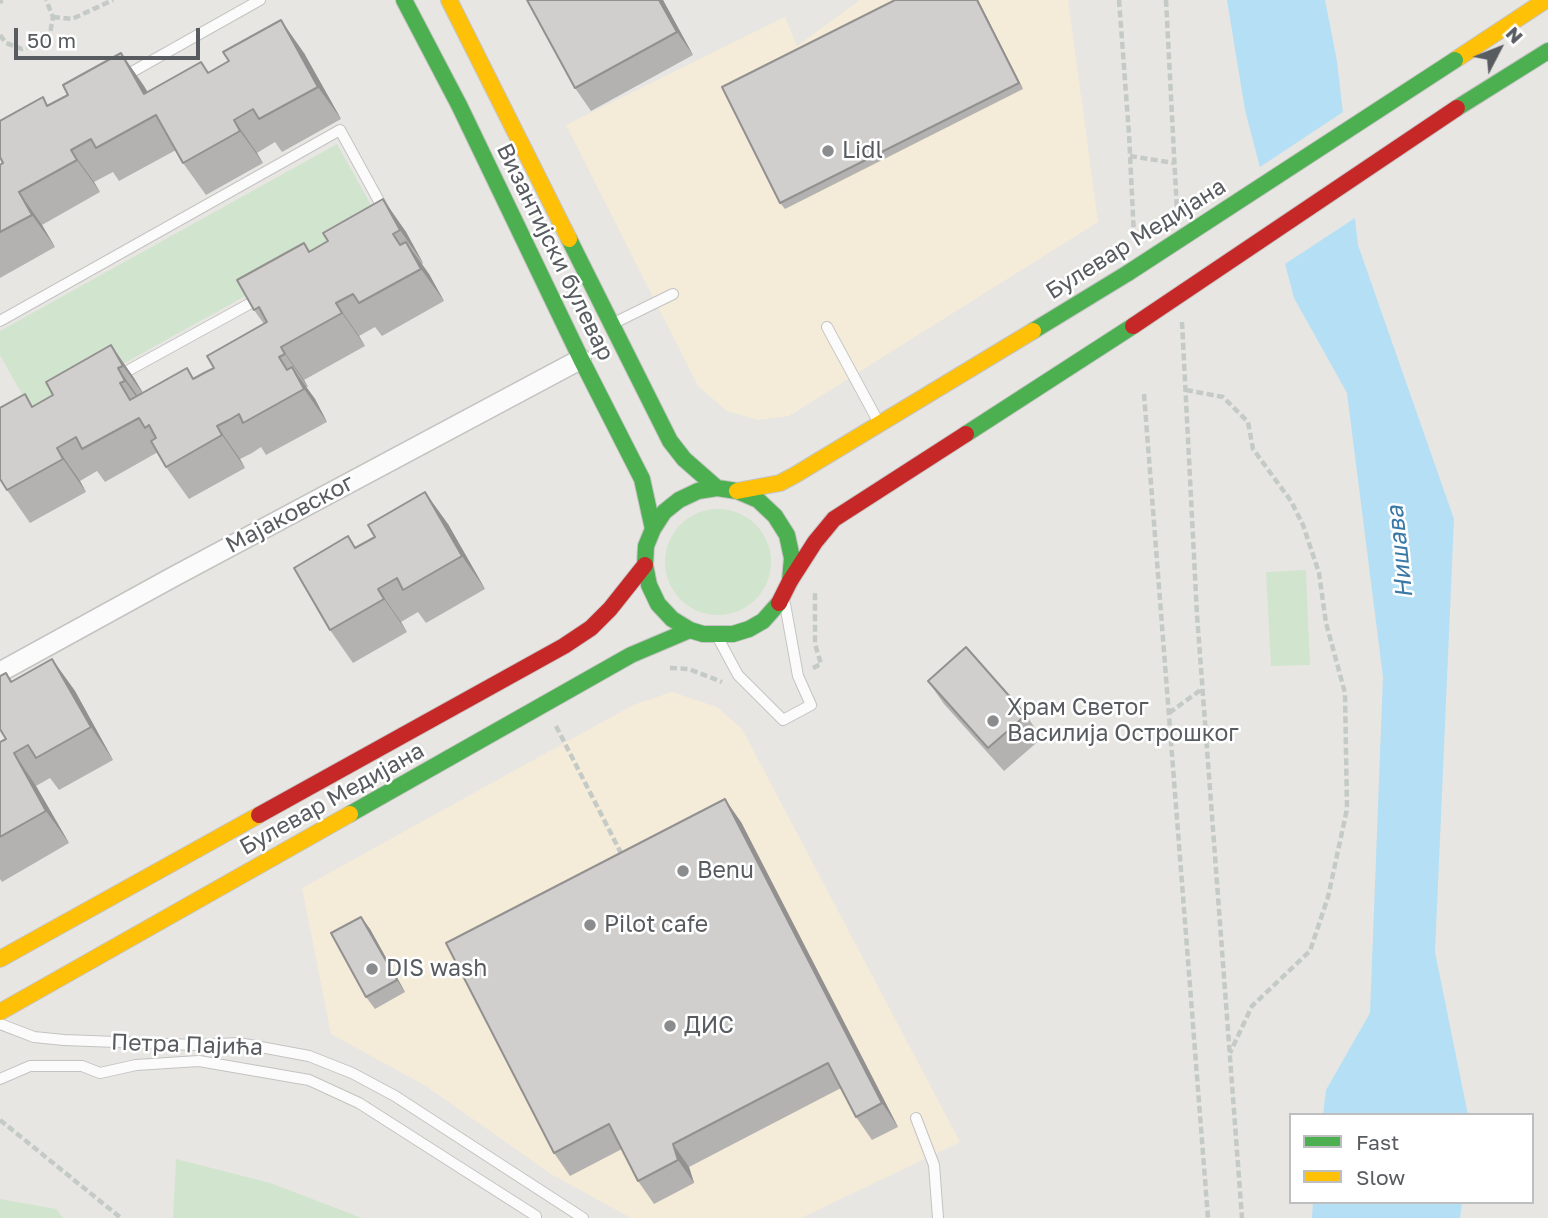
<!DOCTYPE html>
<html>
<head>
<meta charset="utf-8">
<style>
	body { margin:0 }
	#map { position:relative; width:1548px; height:1218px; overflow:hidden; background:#e8e6e2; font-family:"Golos Text",sans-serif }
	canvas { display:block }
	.legend { position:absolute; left:1289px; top:1113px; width:245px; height:91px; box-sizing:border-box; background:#fff; border:2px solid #bcbebf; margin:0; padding:9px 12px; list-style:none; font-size:21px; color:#585c60 }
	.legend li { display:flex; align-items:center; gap:14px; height:35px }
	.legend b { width:35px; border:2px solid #bcbebf }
	.north { position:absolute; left:1464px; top:14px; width:70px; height:70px; -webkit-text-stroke:5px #fff; paint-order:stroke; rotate:48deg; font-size:19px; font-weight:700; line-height:28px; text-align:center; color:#585c60 }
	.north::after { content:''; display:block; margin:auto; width:24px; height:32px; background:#585c60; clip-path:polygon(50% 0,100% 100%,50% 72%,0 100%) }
	.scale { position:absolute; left:14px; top:28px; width:186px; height:32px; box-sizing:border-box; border:4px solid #585c60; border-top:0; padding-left:9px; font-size:21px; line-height:24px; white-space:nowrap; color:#585c60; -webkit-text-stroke:5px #fff; paint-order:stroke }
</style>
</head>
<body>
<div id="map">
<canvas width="1548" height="1218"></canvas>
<ul class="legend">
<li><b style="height:9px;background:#4caf50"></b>Fast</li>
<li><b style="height:9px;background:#ffc107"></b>Slow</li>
</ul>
<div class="north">N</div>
<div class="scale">50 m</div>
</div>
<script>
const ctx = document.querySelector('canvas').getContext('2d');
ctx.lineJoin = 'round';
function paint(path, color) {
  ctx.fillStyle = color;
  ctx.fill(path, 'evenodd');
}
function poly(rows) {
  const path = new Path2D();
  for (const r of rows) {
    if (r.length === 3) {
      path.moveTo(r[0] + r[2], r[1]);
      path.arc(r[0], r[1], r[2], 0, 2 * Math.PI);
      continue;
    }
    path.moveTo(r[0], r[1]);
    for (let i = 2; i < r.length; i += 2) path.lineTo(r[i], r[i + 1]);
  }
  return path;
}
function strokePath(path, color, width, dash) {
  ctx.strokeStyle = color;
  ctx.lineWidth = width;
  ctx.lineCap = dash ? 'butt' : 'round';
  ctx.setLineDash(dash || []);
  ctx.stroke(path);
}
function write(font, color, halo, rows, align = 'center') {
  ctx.font = font + ' "Golos Text",sans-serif';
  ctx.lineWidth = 5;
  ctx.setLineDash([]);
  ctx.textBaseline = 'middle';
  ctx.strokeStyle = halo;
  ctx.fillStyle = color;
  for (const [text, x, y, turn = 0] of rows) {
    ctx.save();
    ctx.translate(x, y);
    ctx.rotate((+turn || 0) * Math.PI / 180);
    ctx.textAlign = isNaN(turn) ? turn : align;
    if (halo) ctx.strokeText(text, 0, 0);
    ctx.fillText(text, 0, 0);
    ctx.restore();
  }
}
const commercial = poly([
	[860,0,1068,0,1098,222,789,416,758,420,727,411,698,386,566,125,785,17,797,46],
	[672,692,717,707,742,729,960,1142,801,1218,631,1218,551,1174,426,1086,331,1034,302,888,633,705]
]);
const green = poly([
	[337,144,380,221,33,414,0,355,0,331],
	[718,562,53],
	[1306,570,1310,665,1271,666,1266,572],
	[176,1159,270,1183,362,1218,173,1218],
	[0,1199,56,1209,63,1218,0,1218]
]);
const water = poly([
	[1227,0,1325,0,1337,61,1358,245,1454,519,1435,952,1468,1115,1323,1115,1326,1090,1370,1013,1383,677,1347,393,1294,298,1245,110],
	[1313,1202,1462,1202,1460,1218,1312,1218]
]);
const pier = poly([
	[1346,110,1358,216,1282,266,1257,169]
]);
const path = poly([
	[1119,0,1129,134,1134,236,1132,239],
	[1166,0,1177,212],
	[0,3,2,0],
	[53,17,72,19,113,0],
	[0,35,6,43,22,49,38,45,50,34,53,17,46,0],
	[1130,156,1174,163],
	[1182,322,1197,615,1242,1218],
	[1186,390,1223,397,1248,422,1253,449,1291,501,1303,525,1319,573,1326,623,1345,693,1347,809,1328,897,1310,951,1252,1006,1230,1053],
	[1144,394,1208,1218],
	[670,668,689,669,722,682],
	[813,668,821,664,815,644,815,591],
	[1169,713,1202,689],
	[556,726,622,855],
	[0,1120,121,1218]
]);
const lane = poly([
	[123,77,260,0],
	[0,321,340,130,385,212],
	[614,323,673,294],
	[827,327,879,423],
	[120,375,260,298],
	[717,636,738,675,783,720,811,705,798,676,785,604],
	[0,1024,34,1037,64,1040,196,1045,239,1043,309,1056,352,1073,395,1096,583,1218],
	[0,1079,30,1066,82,1066,100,1073,136,1065,199,1061,309,1080,359,1103,536,1216,536,1218],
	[916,1118,934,1165,938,1218]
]);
const street = poly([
	[0,672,173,577,581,359]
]);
const fast = poly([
	[404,0,459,105,581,359,642,479,653,529],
	[1457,108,1548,51],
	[569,239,670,441,684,459,717,488],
	[1033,331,1128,273],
	[966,434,1133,326],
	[779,603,763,621,749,629,733,634,703,634,690,630,672,619,658,604,649,585,645,565,646,546,653,529,664,512,679,500,698,491,717,488,737,491,758,500,775,516,787,535,792,558,790,581],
	[350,814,631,655,690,630]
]);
const slow = poly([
	[449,0,569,239],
	[1455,60,1546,0],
	[737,491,780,483,795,475,1033,331],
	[0,959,259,815],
	[0,1012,350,814]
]);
const jam = poly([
	[779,603,790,581,815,542,834,519,966,434],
	[259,815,564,646,591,628,610,609,645,565]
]);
const fastBridge = poly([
	[1128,273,1455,60]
]);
const jamBridge = poly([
	[1133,326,1457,108]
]);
const wall = poly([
	[527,0,663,0,693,55,591,111,575,88],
	[978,0,1023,89,785,209,780,203],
	[121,53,148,92,201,62,209,73,304,53,341,119,282,152,275,142,257,153,263,163,206,195,183,163,176,150,119,181,113,172,94,182,100,192,42,225,55,247,0,278,0,165,3,163,43,97,48,106,68,95],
	[383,199,406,232,423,263,422,264,429,274,444,301,382,336,375,327,359,336,365,346,304,380,308,387,306,387,315,399,327,422,266,455,261,447,252,453,240,459,245,468,189,499,166,467,158,452,105,482,97,471,80,481,86,492,30,523,7,490,33,406,53,395,111,345,134,378,143,393,195,379,214,368,264,324,254,310,304,243,310,251,328,241],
	[448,524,485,589,426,623,418,612,401,622,407,632,353,663,330,630,356,548],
	[52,659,75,691,113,760,59,790,50,778,36,786,69,843,2,882,0,879,0,742,6,739,6,673,12,681],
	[928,681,1026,715,1042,738,1004,771,944,704],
	[741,822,898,1127,872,1140,856,1117,841,1088,689,1167,694,1183,654,1204,638,1181,622,1149,570,1176,554,1153],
	[361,917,370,929,405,992,375,1009,366,997]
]);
const shadedWall = poly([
	[659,0,663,0,693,55,677,32],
	[977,0,978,0,1023,89,1019,83],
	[281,20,304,53,341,119,318,87],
	[121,53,144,86,167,127,144,94],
	[234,120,257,153,263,163,240,131],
	[71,150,94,182,100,192,77,160],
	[19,192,42,225,55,247,32,215],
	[383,199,406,232,423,263,400,230],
	[406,242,429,274,444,301,421,269],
	[336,303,359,336,365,346,342,313],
	[111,345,134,378,146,398,123,366],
	[281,347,304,380,308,387,285,354],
	[292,367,315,399,327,422,304,389],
	[118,368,141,401,148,413,125,381],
	[217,426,240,459,245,468,222,435],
	[57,448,80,481,86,492,63,459],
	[425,492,448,524,485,589,462,556],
	[378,589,401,622,407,632,384,599],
	[52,659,75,691,113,760,91,727],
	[14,753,36,786,69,843,46,811],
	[725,799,741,822,898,1127,882,1103],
	[361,917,370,929,405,992,397,980],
	[673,1144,689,1167,694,1183,678,1160]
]);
const building = poly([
	[527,0,659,0,677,32,575,88,527,0],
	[895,0,977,0,1019,83,780,203,722,87,895,0],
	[281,20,318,87,259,119,253,109,234,120,240,131,183,163,156,115,96,148,91,139,71,150,77,160,19,192,32,215,0,232,0,165,3,163,0,157,0,121,43,97,47,106,68,95,63,85,121,53,144,94,201,62,208,73,229,61,223,52,281,20],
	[383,199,400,230,393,234,400,245,406,242,421,269,359,303,353,294,336,303,342,313,281,347,285,354,279,357,287,370,292,367,304,389,243,423,239,414,229,420,217,426,222,435,166,467,151,441,156,438,149,425,145,428,139,418,82,449,76,437,57,448,63,459,7,490,0,479,0,408,25,394,32,407,53,395,46,382,111,345,123,366,118,368,125,381,120,383,130,400,187,368,193,379,204,373,214,368,207,356,267,322,259,307,254,310,237,280,304,243,309,252,328,241,323,233,383,199],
	[425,492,462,556,403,590,397,578,378,589,384,599,330,630,294,568,348,536,355,548,375,537,368,525,425,492],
	[966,647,1026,715,988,748,928,681,966,647],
	[52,659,91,727,36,758,28,745,14,753,46,811,0,837,0,742,6,739,0,729,0,676,6,673,11,682,52,659],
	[725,799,882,1103,856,1117,828,1063,673,1144,678,1160,638,1181,609,1124,554,1153,446,943,725,799],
	[361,917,397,980,366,997,331,933,361,917]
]);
const markers = [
	[828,151,7,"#8a8c8e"],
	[993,721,7,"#8a8c8e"],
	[683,871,7,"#8a8c8e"],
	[590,925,7,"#8a8c8e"],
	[372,969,7,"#8a8c8e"],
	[670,1026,7,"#8a8c8e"]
];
const poiNames = [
	["Lidl",842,151],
	["Храм Светог",1007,708],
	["Василија Острошког",1007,734],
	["Benu",697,871],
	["Pilot cafe",604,925],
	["DIS wash",386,969],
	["ДИС",684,1026]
];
const streetNames = [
	["Булевар Медијана",1136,239,-32],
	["Византијски булевар",555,252,64],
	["Мајаковског",290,514,-28],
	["Булевар Медијана",332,799,-29],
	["Петра Пајића",187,1045,2]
];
const waterNames = [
	["Нишава",1400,552,-96]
];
paint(commercial, '#f4ebd9');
paint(green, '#d1e4cd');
paint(water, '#b4dff5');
paint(pier, '#e8e6e2');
strokePath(lane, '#c3c3c2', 12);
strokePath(street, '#c3c3c2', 22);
strokePath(fast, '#c4c4c4', 18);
strokePath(slow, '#c4c4c4', 18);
strokePath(jam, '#c4c4c4', 18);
strokePath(path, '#c4cac5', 4.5, [7, 3.5]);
strokePath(lane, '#fcfbfb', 10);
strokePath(street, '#fcfbfb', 19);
strokePath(fast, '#4caf50', 16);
strokePath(slow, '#ffc107', 16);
strokePath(jam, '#c62828', 16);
strokePath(fastBridge, '#c4c4c4', 18, []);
strokePath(jamBridge, '#c4c4c4', 18, []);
strokePath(fastBridge, '#4caf50', 16);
strokePath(jamBridge, '#c62828', 16);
paint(wall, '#b4b2b0');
paint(shadedWall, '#929190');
paint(building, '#d1cfcd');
strokePath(building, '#929190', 2);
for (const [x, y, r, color] of markers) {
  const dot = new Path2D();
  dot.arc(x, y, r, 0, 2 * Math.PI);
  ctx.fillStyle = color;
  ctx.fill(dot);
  strokePath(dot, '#fff', 2.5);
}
write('23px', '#585c60', '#fff', poiNames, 'left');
write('23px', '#585c60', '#fff', streetNames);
write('italic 24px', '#3a78a5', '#fff', waterNames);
</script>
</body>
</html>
